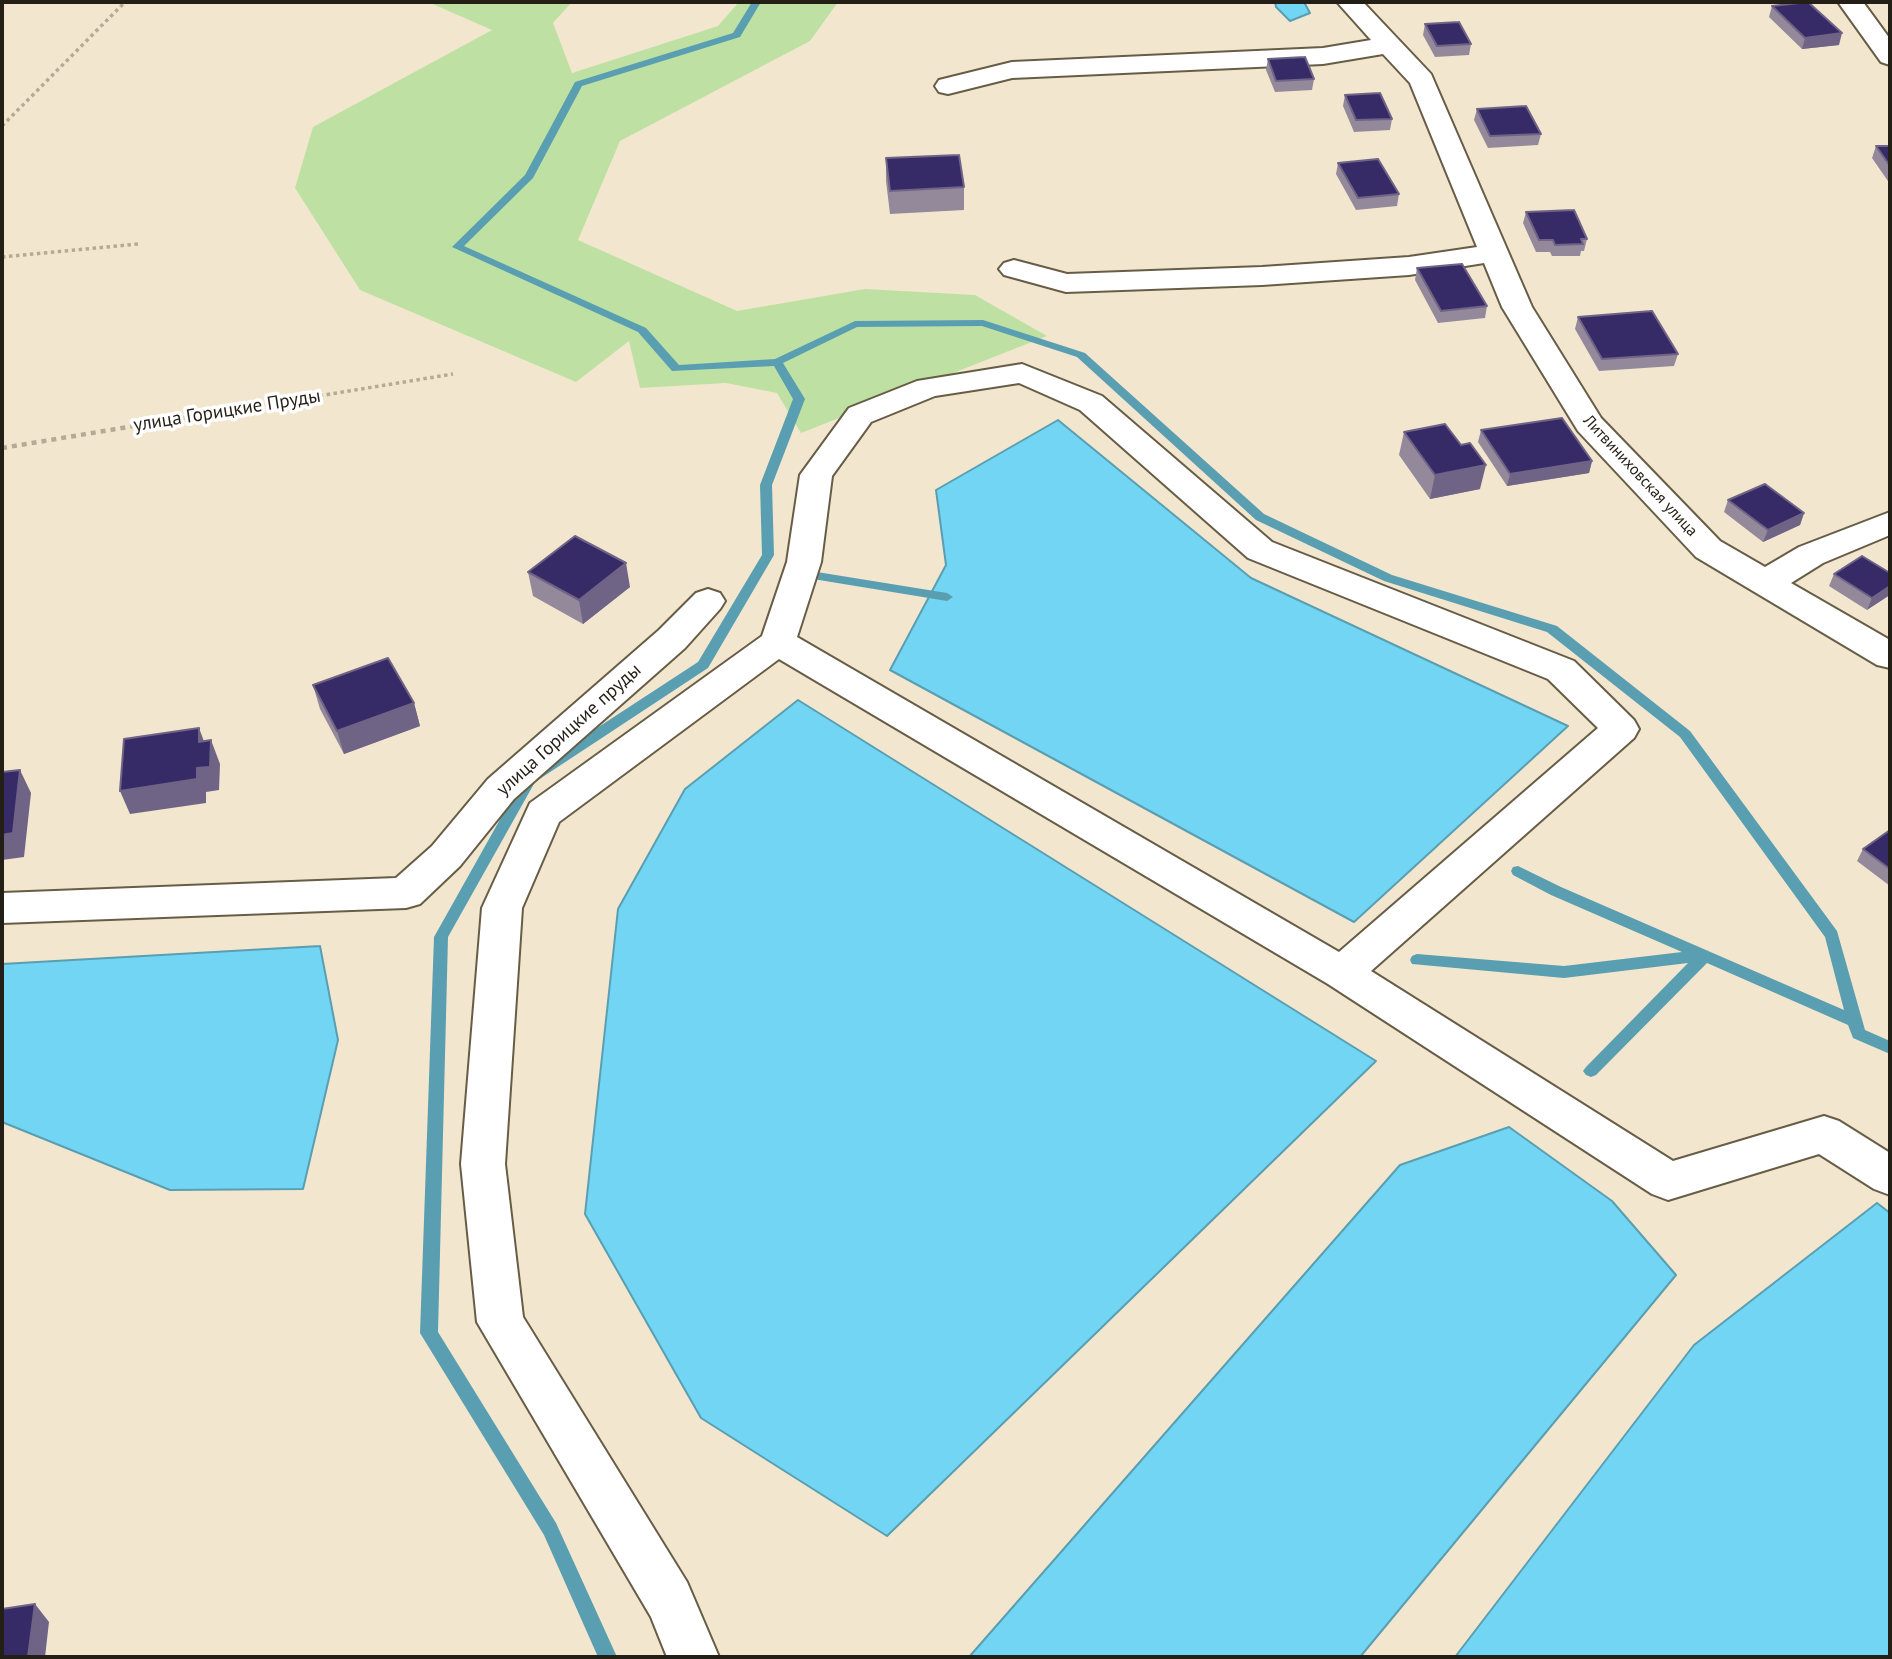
<!DOCTYPE html>
<html>
<head>
<meta charset="utf-8">
<style>
	body { margin:0 }
	#map { position:relative; width:1892px; height:1659px; overflow:hidden; background:#f2e7ce; font-family:"PT Sans",sans-serif }
	canvas { display:block }
	.frame { position:absolute; inset:0; border:4px solid #231f16; pointer-events:none }
</style>
</head>
<body>
<div id="map">
<canvas width="1892" height="1659"></canvas>
<div class="frame"></div>
</div>
<script>
const ctx = document.querySelector('canvas').getContext('2d');
ctx.lineJoin = 'round';
function paint(path, color) {
  ctx.fillStyle = color;
  ctx.fill(path, 'evenodd');
}
function poly(rows) {
  const path = new Path2D();
  for (const r of rows) {
    path.moveTo(r[0], r[1]);
    for (let i = 2; i < r.length; i += 2) path.lineTo(r[i], r[i + 1]);
  }
  return path;
}
function strokePath(path, color, width, dash) {
  ctx.strokeStyle = color;
  ctx.lineWidth = width;
  ctx.lineCap = dash ? 'butt' : 'round';
  ctx.setLineDash(dash || []);
  ctx.stroke(path);
}
function write(font, color, halo, rows, align = 'center') {
  ctx.font = font + ' "PT Sans",sans-serif';
  ctx.lineWidth = 7;
  ctx.setLineDash([]);
  ctx.textBaseline = 'middle';
  ctx.strokeStyle = halo;
  ctx.fillStyle = color;
  for (const [text, x, y, turn = 0] of rows) {
    ctx.save();
    ctx.translate(x, y);
    ctx.rotate((+turn || 0) * Math.PI / 180);
    ctx.textAlign = isNaN(turn) ? turn : align;
    if (halo) ctx.strokeText(text, 0, 0);
    ctx.fillText(text, 0, 0);
    ctx.restore();
  }
}
const green = poly([
	[428,2,572,2,553,23,572,73,718,26,739,2,838,2,810,41,620,141,578,240,737,311,865,289,975,295,1047,336,801,433,777,393,726,383,640,388,629,341,576,382,360,290,295,188,313,127,492,30]
]);
const water = poly([
	[1275,2,1304,2,1310,13,1290,21,1276,7,1275,2],
	[1058,420,1251,578,1568,726,1354,922,890,670,946,565,936,490,1058,420],
	[798,700,1376,1061,887,1536,701,1418,585,1214,618,909,685,789,798,700],
	[320,946,338,1040,303,1189,170,1190,2,1122,2,964,320,946],
	[1509,1127,1612,1201,1676,1275,1360,1657,969,1657,1400,1165,1509,1127],
	[1877,1203,1890,1213,1890,1657,1455,1657,1694,1345,1877,1203]
]);
const stream = poly([
	[752,2,761,2,740,37,582,86,533,178,464,246,646,328,679,365,775,359,855,321,983,320,1085,353,1264,514,1392,575,1557,626,1690,731,1837,931,1865,1030,1890,1041,1890,1054,1853,1038,1848,1025,1707,963,1596,1075,1591,1077,1586,1075,1583,1071,1586,1067,1688,963,1564,978,1412,964,1410,960,1412,956,1417,954,1564,966,1682,952,1551,895,1513,875,1511,871,1513,867,1518,866,1561,887,1844,1010,1825,937,1680,737,1547,632,1384,581,1256,520,1077,357,982,326,857,327,783,363,805,399,772,485,774,555,708,668,535,782,448,937,438,1332,556,1523,617,1657,598,1657,544,1535,420,1333,434,937,525,775,698,662,762,555,760,485,793,399,774,366,672,371,638,332,452,247,525,175,575,82,733,33,752,2],
	[817,572,947,593,953,597,947,601,813,579,811,576,817,572]
]);
const pathFar1 = poly([
	[2,126,125,2],
	[2,257,138,244],
	[147,424,453,374]
]);
const path = poly([
	[2,448,158,422]
]);
const minor = poly([
	[1337,2,1363,2,1431,74,1532,307,1601,418,1720,541,1765,567,1799,547,1890,512,1890,535,1823,563,1791,583,1890,640,1890,668,1877,665,1696,557,1578,431,1502,307,1484,263,1409,275,1262,285,1066,292,1004,275,999,269,1004,263,1014,260,1067,274,1262,267,1409,257,1477,247,1410,83,1383,54,1323,64,1012,78,948,94,939,92,935,86,939,80,1012,62,1323,48,1371,40,1337,2],
	[1838,2,1863,2,1890,39,1890,65,1881,62,1838,2],
	[1022,364,1102,396,1272,542,1574,661,1634,720,1639,729,1634,738,1371,971,1673,1161,1824,1116,1839,1121,1890,1153,1890,1195,1874,1189,1819,1154,1668,1200,1652,1194,1328,984,779,659,559,822,522,908,505,1164,523,1317,687,1582,719,1657,667,1657,651,1617,477,1322,461,1164,482,908,530,803,762,636,787,562,800,475,849,408,917,381,1022,364],
	[1019,383,1080,410,1248,558,1548,679,1598,728,1339,952,797,637,821,562,832,476,871,422,935,396,1019,383],
	[708,589,720,593,725,601,720,609,685,648,514,799,460,866,420,904,406,908,2,923,2,893,396,878,432,846,488,779,659,630,696,593,708,589]
]);
const wall = poly([
	[1772,6,1839,45,1802,49,1769,17],
	[1425,24,1471,44,1469,55,1435,57,1423,35],
	[1268,59,1314,79,1312,90,1275,92,1266,70],
	[1345,95,1392,119,1390,130,1354,132,1343,106],
	[1477,109,1541,134,1538,145,1488,148,1474,120],
	[1876,146,1890,146,1890,184,1872,158],
	[886,158,964,187,964,210,890,214,886,181],
	[1338,163,1399,194,1397,206,1356,210,1336,174],
	[1526,212,1587,239,1584,251,1581,251,1580,256,1552,256,1550,252,1536,252,1523,223],
	[1417,268,1487,306,1485,318,1438,323,1415,280],
	[1578,317,1678,354,1674,366,1599,371,1575,329],
	[1481,430,1592,461,1589,473,1507,486,1478,442],
	[1404,432,1480,489,1430,499,1399,455],
	[1728,500,1804,513,1800,525,1763,542,1724,512],
	[528,572,630,587,583,624,533,596],
	[1890,573,1867,610,1829,586,1834,574],
	[313,685,414,703,420,726,344,754,320,709],
	[1890,830,1890,886,1857,861,1863,849]
]);
const shadedWall = poly([
	[1842,33,1839,45,1802,49,1805,38],
	[1592,461,1589,473,1507,486,1510,474],
	[1486,465,1480,489,1430,499,1435,475],
	[1804,513,1800,525,1763,542,1768,530],
	[626,563,630,587,583,624,579,600],
	[1890,586,1890,595,1867,610,1872,598],
	[414,703,420,726,344,754,337,731],
	[199,728,208,752,199,742],
	[211,740,220,764,219,790,206,792,206,803,130,814,120,791,197,768],
	[20,770,31,793,24,857,2,860,2,835],
	[35,1604,49,1622,45,1657,28,1657]
]);
const building = poly([
	[1808,2,1842,33,1805,38,1772,6,1808,2],
	[1459,22,1471,44,1437,46,1425,24,1459,22],
	[1305,57,1314,79,1276,81,1268,59,1305,57],
	[1380,93,1392,119,1356,120,1345,95,1380,93],
	[1526,106,1541,134,1490,136,1477,109,1526,106],
	[1876,146,1890,146,1890,166,1876,146],
	[959,155,964,187,890,191,886,158,959,155],
	[1378,159,1399,194,1358,198,1338,163,1378,159],
	[1574,210,1587,239,1581,239,1583,244,1555,245,1553,240,1539,240,1526,212,1574,210],
	[1462,264,1487,306,1441,311,1417,268,1462,264],
	[1652,311,1678,354,1602,359,1578,317,1652,311],
	[1562,418,1592,461,1510,474,1481,430,1562,418],
	[1445,424,1461,445,1470,443,1486,465,1435,475,1404,432,1445,424],
	[1765,484,1804,513,1768,530,1728,500,1765,484],
	[575,536,626,563,579,600,528,572,575,536],
	[1862,556,1890,573,1890,586,1872,598,1834,574,1862,556],
	[388,658,414,703,337,731,313,685,388,658],
	[199,728,199,742,211,740,210,767,197,768,197,779,120,791,124,739,199,728],
	[20,770,13,833,2,835,2,772,20,770],
	[1890,830,1890,869,1863,849,1890,830],
	[35,1604,28,1657,2,1657,2,1609,35,1604]
]);
const farStreetnames = [
	["Литвиниховская улица",1640,476,47]
];
const streetNames = [
	["улица Горицкие Пруды",227,411,-9],
	["улица Горицкие пруды",569,730,-42]
];
paint(green, '#bee1a3');
paint(water, '#72d5f4');
strokePath(water, '#5a9eb1', 2);
paint(stream, '#5a9eb1');
strokePath(minor, '#675d47', 4);
strokePath(pathFar1, '#b4ab97', 3.5, [3.5, 3.5]);
strokePath(path, '#b4ab97', 4.5, [5, 5]);
paint(minor, '#fff');
paint(wall, '#94899a');
paint(shadedWall, '#6f6386');
paint(building, '#372b67');
strokePath(building, '#6f6386', 2);
write('16px', '#231f16', '#fff', farStreetnames);
write('19px', '#231f16', '#fff', streetNames);
</script>
</body>
</html>
